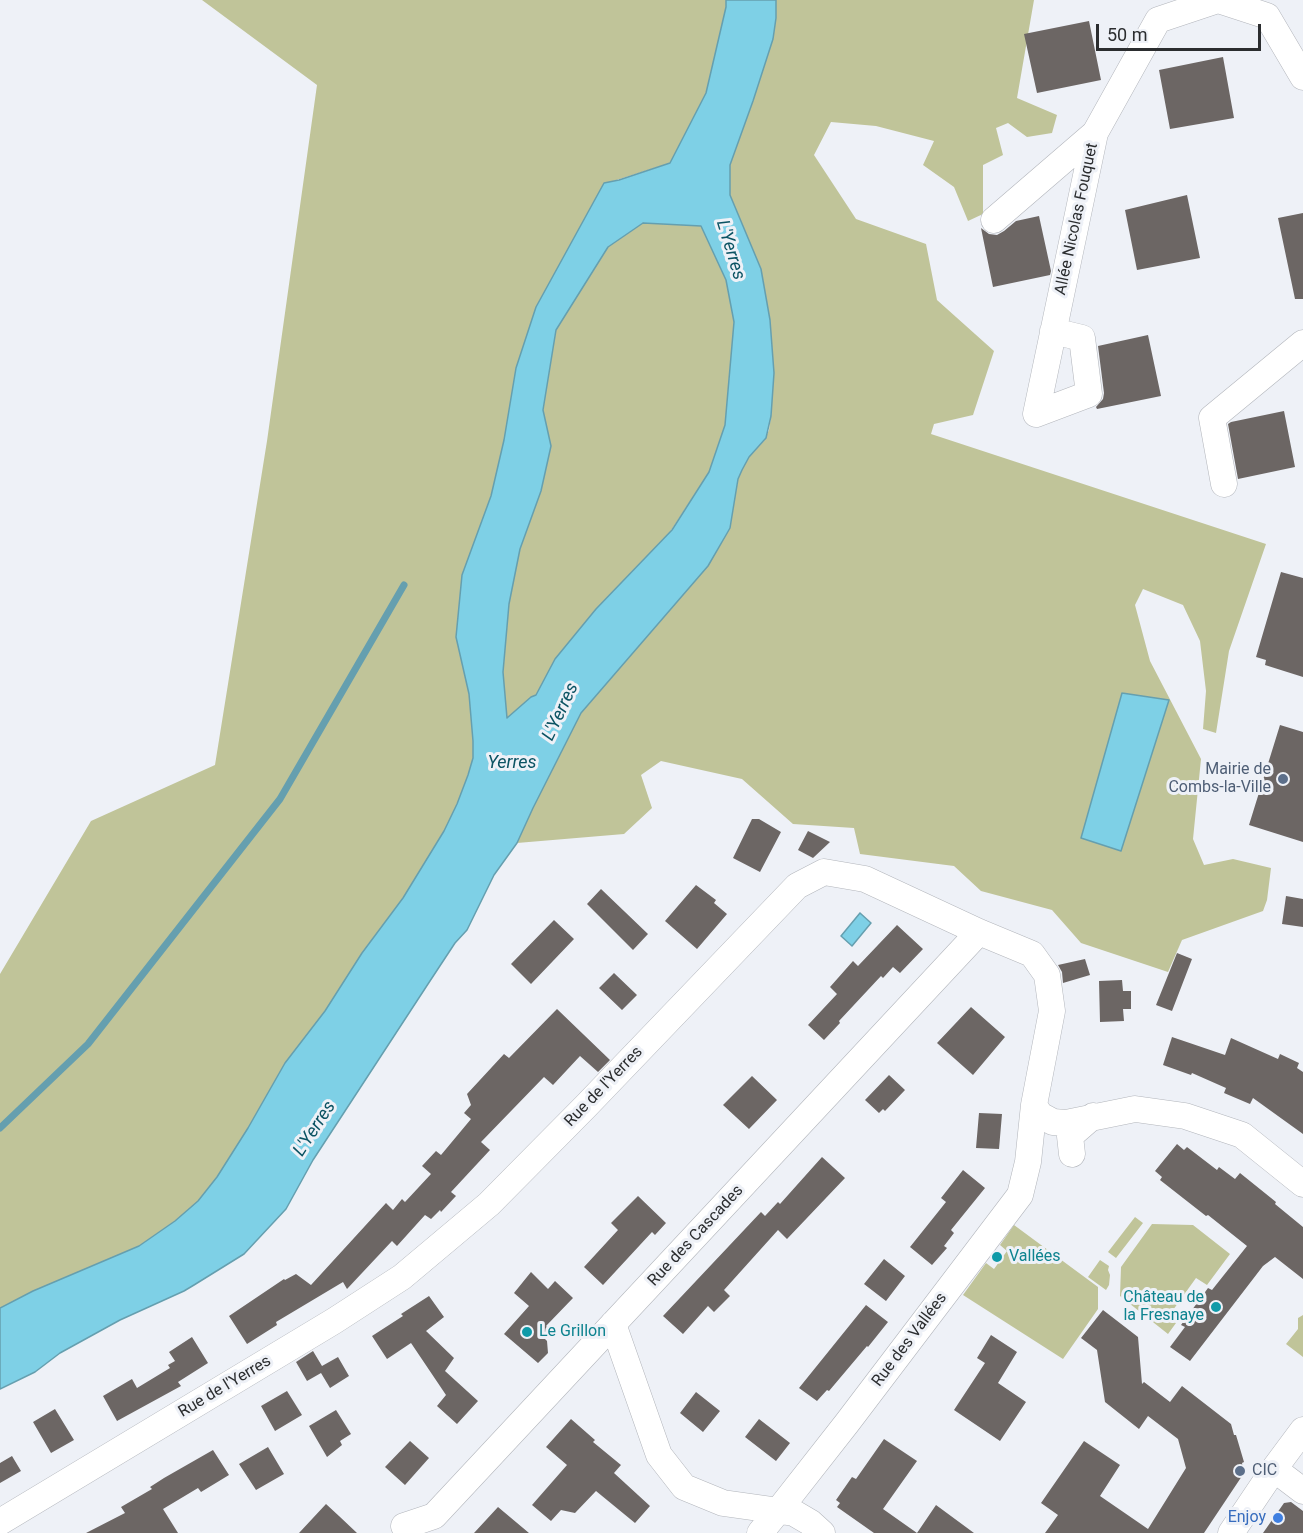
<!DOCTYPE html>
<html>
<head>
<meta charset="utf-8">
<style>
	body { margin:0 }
	#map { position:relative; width:1303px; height:1533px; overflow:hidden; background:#eef1f7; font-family:Roboto,sans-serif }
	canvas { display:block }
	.scale { position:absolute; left:1096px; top:24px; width:165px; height:27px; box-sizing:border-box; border:3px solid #2b2d2f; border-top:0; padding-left:8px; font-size:18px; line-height:21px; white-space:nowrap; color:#2b2d2f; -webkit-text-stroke:4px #eef1f7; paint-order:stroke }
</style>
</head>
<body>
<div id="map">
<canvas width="1303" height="1533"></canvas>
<div class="scale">50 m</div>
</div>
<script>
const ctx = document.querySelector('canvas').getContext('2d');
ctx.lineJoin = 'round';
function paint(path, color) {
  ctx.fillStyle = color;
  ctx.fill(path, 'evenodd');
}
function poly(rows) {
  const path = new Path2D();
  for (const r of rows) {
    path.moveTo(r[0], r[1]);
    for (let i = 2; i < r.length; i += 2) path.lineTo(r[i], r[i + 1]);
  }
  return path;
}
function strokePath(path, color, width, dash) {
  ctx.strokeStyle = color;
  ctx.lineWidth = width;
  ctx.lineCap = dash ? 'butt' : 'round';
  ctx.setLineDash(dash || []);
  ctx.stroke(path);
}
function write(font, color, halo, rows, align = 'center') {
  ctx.font = font + ' Roboto,sans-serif';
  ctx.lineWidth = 6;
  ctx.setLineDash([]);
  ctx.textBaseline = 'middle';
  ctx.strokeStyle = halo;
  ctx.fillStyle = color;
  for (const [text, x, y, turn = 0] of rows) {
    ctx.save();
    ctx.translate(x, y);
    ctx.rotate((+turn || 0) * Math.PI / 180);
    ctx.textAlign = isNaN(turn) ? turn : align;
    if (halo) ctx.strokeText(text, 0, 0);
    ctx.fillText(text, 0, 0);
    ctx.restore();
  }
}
const green = poly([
	[202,0,726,0,726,7,706,93,670,163,604,184,536,307,491,496,462,576,456,637,469,694,473,741,473,758,468,775,457,804,444,831,403,898,362,953,325,1011,285,1063,248,1128,217,1177,198,1201,175,1221,139,1246,33,1291,0,1308,0,974,91,821,215,765,267,441,317,85],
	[776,0,1034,0,1017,98,1057,115,1052,133,1027,137,1008,123,996,128,1003,155,983,165,983,214,968,221,954,187,923,165,934,141,876,126,831,122,814,155,856,219,926,244,937,300,994,351,973,415,934,424,931,434,1266,544,1229,651,1216,733,1203,729,1206,691,1200,641,1183,605,1143,589,1135,605,1150,661,1201,759,1193,839,1204,865,1233,859,1271,868,1267,900,1263,911,1182,940,1168,972,1081,943,1052,910,981,891,954,866,860,854,854,828,793,824,742,779,661,761,641,775,652,808,624,834,517,843,533,808,581,713,708,566,730,528,738,479,742,470,749,457,764,441,769,430,771,416,774,373,770,320,761,269,730,195,730,165,753,101,773,39,776,18],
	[643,223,701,226,726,280,734,322,725,425,709,472,670,532,596,609,555,659,536,695,531,697,507,719,503,672,509,604,520,549,541,491,551,446,543,410,556,330,608,247],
	[1135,1217,1143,1223,1116,1258,1108,1252],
	[1152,1224,1193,1225,1230,1254,1207,1285,1196,1278,1168,1317,1176,1323,1168,1334,1120,1296,1121,1267],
	[1014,1225,1098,1287,1098,1309,1063,1359,963,1295,986,1263,994,1269,1007,1251,1000,1245],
	[1100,1260,1109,1266,1108,1270,1110,1275,1109,1285,1106,1290,1088,1277],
	[1303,1315,1303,1357,1286,1344,1298,1329,1298,1318]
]);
const water = poly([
	[726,0,776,0,776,18,773,39,753,101,730,165,730,195,761,269,770,320,774,373,771,416,766,438,749,457,742,470,738,479,730,528,726,535,708,566,581,713,533,808,517,843,494,875,467,930,455,943,428,984,313,1160,286,1209,244,1254,194,1285,184,1291,120,1320,60,1353,35,1372,0,1389,0,1308,33,1291,139,1246,175,1221,198,1201,217,1177,248,1128,285,1063,325,1011,362,953,403,898,444,831,457,804,468,775,473,758,473,741,469,694,456,637,462,575,491,496,504,440,516,368,536,307,604,183,619,180,670,163,706,93,726,7,726,0],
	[643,223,701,226,726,280,734,322,725,425,709,472,672,530,596,609,555,659,536,695,531,697,507,718,503,672,509,604,520,549,541,491,551,446,543,410,556,330,608,247,643,223],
	[1122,693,1169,700,1121,851,1081,838,1122,693],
	[860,913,871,923,852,946,841,936,860,913]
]);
const stream = poly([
	[0,1128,88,1044,280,799,404,585]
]);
const building = poly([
	[1089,21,1101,80,1037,93,1024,34],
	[1223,57,1234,118,1170,129,1159,70],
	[1187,195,1200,258,1137,270,1125,210],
	[1303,213,1303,299,1295,299,1278,218],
	[1039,216,1051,271,1050,275,993,287,981,228,989,234,997,235,1004,231,1016,221],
	[1148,335,1161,396,1097,409,1096,407,1103,399,1104,393,1098,346],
	[1284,411,1295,467,1238,479,1228,424,1231,422],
	[1281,572,1303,578,1303,677,1265,665,1266,660,1256,657],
	[1280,725,1303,732,1303,842,1249,825],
	[752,819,759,819,781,832,760,872,733,858],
	[808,831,830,842,813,858,798,850],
	[696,885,716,900,714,903,727,914,697,949,665,921],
	[601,889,648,934,633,950,587,904],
	[1286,896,1303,899,1303,927,1282,924],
	[554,920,574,939,531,984,511,964],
	[897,925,923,949,900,973,893,967,883,978,881,976,839,1021,840,1023,824,1040,808,1025,837,994,830,987,853,961,858,966],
	[1177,953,1192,959,1172,1011,1156,1005],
	[1085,959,1090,975,1063,983,1062,972,1058,965],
	[614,973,637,995,622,1010,599,988],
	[1122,980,1123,991,1131,991,1131,1009,1123,1009,1124,1021,1100,1022,1099,981],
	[971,1007,1005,1037,973,1075,937,1043],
	[557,1009,610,1060,598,1072,580,1056,553,1085,544,1077,481,1142,490,1150,451,1192,456,1196,441,1212,440,1210,431,1219,425,1215,397,1246,392,1241,347,1289,343,1282,276,1322,277,1325,247,1344,229,1316,284,1279,285,1280,296,1274,311,1285,386,1203,393,1210,402,1199,405,1202,431,1174,422,1166,436,1151,441,1155,471,1119,464,1113,471,1105,467,1094,504,1054,509,1058],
	[1172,1037,1225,1055,1231,1038,1278,1059,1280,1054,1299,1063,1297,1068,1303,1072,1303,1134,1253,1098,1250,1104,1224,1093,1226,1088,1192,1073,1191,1075,1163,1065],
	[889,1075,905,1090,885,1111,883,1109,879,1113,865,1100],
	[752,1076,777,1100,749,1129,723,1105],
	[979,1113,1002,1114,999,1149,976,1148],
	[1177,1144,1184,1150,1187,1147,1217,1170,1219,1167,1235,1179,1240,1173,1276,1202,1275,1204,1303,1227,1303,1279,1275,1257,1263,1266,1190,1361,1170,1347,1185,1327,1181,1325,1208,1288,1212,1290,1247,1246,1208,1215,1206,1216,1160,1180,1162,1177,1155,1171],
	[822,1157,845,1178,787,1239,778,1230,724,1290,730,1296,714,1312,708,1306,683,1334,663,1316,761,1212,765,1216,778,1202,780,1204],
	[963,1170,985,1188,951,1230,954,1233,944,1246,947,1248,932,1265,910,1247,946,1202,941,1198],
	[638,1196,666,1223,655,1235,652,1232,603,1285,584,1267,618,1230,611,1223],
	[884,1259,905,1276,886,1301,864,1284],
	[531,1272,548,1289,555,1281,573,1298,546,1326,550,1330,543,1337,547,1341,548,1353,538,1363,504,1334,529,1306,514,1293],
	[429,1296,444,1317,426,1331,454,1358,445,1371,478,1401,457,1424,437,1406,446,1395,411,1343,387,1359,372,1336,403,1316,401,1314],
	[866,1305,888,1322,868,1347,867,1346,829,1391,827,1390,817,1401,799,1388],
	[1103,1310,1138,1337,1142,1384,1144,1382,1170,1402,1182,1386,1231,1424,1234,1435,1236,1435,1244,1462,1242,1463,1244,1473,1204,1533,1045,1533,1058,1515,1041,1503,1084,1441,1120,1465,1100,1496,1148,1529,1186,1468,1178,1439,1148,1416,1139,1429,1105,1402,1097,1350,1081,1338],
	[991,1335,1017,1352,998,1383,1026,1402,1000,1441,954,1410,985,1363,977,1358],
	[192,1337,208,1363,178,1382,181,1386,117,1421,103,1396,132,1379,137,1388,170,1368,168,1365,175,1361,169,1352],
	[313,1351,322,1366,338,1357,349,1376,330,1388,321,1373,307,1381,296,1362],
	[287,1391,302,1415,275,1431,261,1406],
	[696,1392,720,1411,703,1432,680,1413],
	[55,1409,74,1440,51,1453,33,1422],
	[336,1410,351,1434,340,1441,342,1445,327,1457,309,1426],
	[571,1419,595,1440,593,1442,621,1465,614,1473,650,1506,635,1523,596,1491,575,1513,561,1510,551,1521,532,1505,567,1465,546,1447],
	[759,1419,790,1443,776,1461,745,1437],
	[884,1439,917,1461,883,1509,917,1533,936,1505,974,1533,874,1533,837,1507,840,1503,836,1500,852,1477,856,1479],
	[410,1441,429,1458,405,1485,385,1467],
	[268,1447,284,1474,256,1490,239,1464],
	[213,1450,229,1475,201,1492,198,1488,163,1509,178,1533,86,1533,125,1513,121,1507,152,1489,150,1487,164,1478],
	[12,1456,21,1471,0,1483,0,1463],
	[1291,1502,1303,1511,1303,1533,1263,1533,1284,1503],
	[326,1504,339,1516,357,1533,299,1533],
	[498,1507,529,1533,474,1533]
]);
const minor = poly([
	[994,220,1095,133],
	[1053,331,1082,338,1089,394,1036,414,1095,133,1158,20,1218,0,1267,16,1303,77],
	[1224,484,1212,418,1303,343],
	[1034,1105,1040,1115,1053,1122,1066,1123,1135,1109,1185,1116,1242,1135,1303,1184],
	[1072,1154,1070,1136,1093,1116],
	[613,1324,659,1455,684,1487,723,1503,794,1513,811,1523,822,1533],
	[1274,1469,1303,1491],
	[0,1522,334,1321,402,1277,489,1204,586,1106,797,886,824,872,865,879,979,932,1032,954,1047,975,1052,1011,1034,1105,1028,1162,1020,1195,847,1423,778,1511,760,1533],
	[404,1526,434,1516,979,932],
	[1231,1533,1274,1469,1303,1430]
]);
const markers = [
	[1283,779,6,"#5c6f8a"],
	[997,1257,6,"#0f9aa8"],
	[1216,1307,6,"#0f9aa8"],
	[527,1332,6,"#0f9aa8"],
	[1240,1471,6,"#5c6f8a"],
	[1278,1518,6,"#3f7fe0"]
];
const streetNames = [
	["Allée Nicolas Fouquet",1077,219,-78],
	["Rue de l'Yerres",604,1087,-46],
	["Rue des Cascades",696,1236,-47],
	["Rue des Vallées",910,1340,-53],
	["Rue de l'Yerres",225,1387,-31]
];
const serviceNames = [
	["Mairie de",1271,770],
	["Combs-la-Ville",1271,788],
	["CIC",1252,1471,"left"]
];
const cultureNames = [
	["Vallées",1009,1257],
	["Château de",1204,1298,"right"],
	["la Fresnaye",1204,1316,"right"],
	["Le Grillon",539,1332]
];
const shopNames = [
	["Enjoy",1266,1518]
];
const waterNames = [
	["L'Yerres",730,250,73],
	["L'Yerres",561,712,-65],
	["Yerres",512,763],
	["L'Yerres",315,1129,-57]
];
paint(green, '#c0c499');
paint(water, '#7ed0e6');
strokePath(water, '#659faf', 1.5);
strokePath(stream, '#659faf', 7);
paint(building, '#6c6664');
strokePath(minor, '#b2b5bb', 27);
strokePath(minor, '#fff', 26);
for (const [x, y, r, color] of markers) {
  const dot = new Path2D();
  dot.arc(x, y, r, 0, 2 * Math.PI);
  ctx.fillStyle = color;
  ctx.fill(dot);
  strokePath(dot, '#eef1f7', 2);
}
write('16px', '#2b2d2f', '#eef1f7', streetNames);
write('16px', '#4e5e75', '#eef1f7', serviceNames, 'right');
write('16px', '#0d838f', '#eef1f7', cultureNames, 'left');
write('16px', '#366cbe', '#eef1f7', shopNames, 'right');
write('italic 18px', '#0b5363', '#eef1f7', waterNames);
</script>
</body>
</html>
